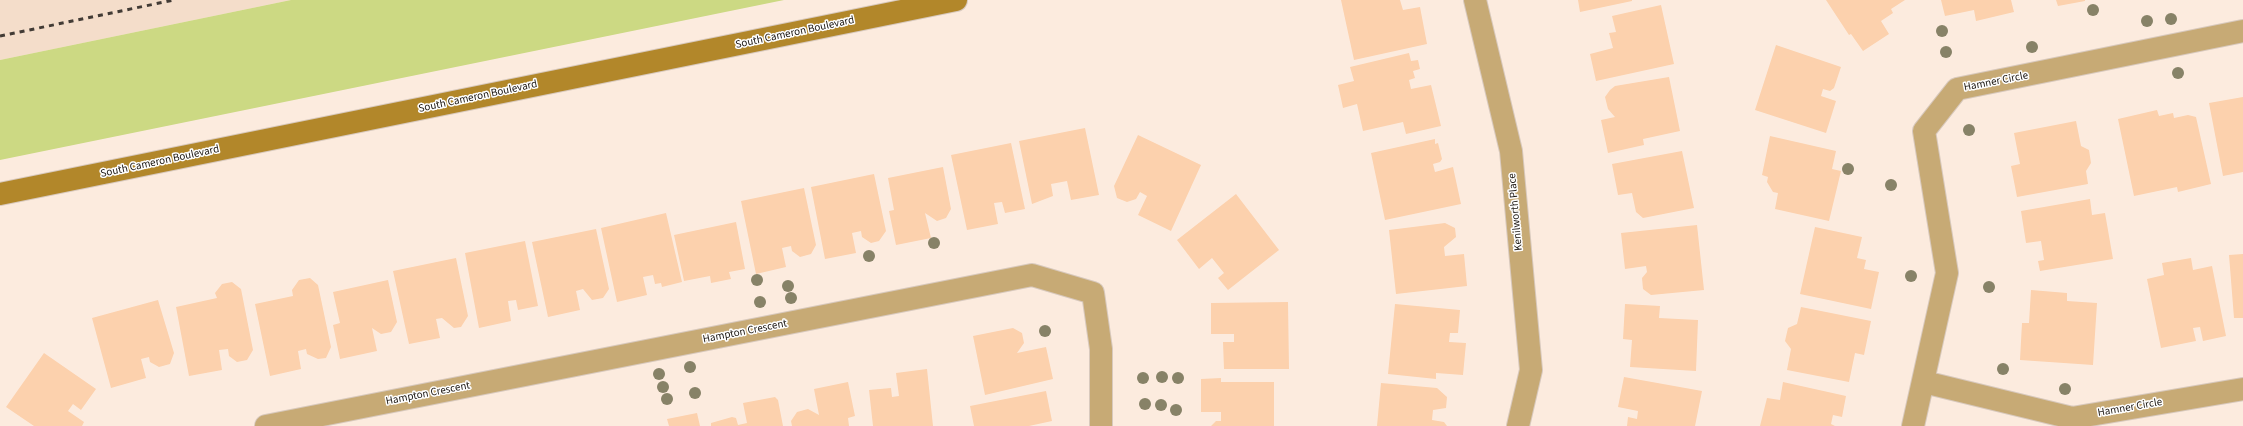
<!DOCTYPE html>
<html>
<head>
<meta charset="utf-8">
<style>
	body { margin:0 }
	canvas { display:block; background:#fcebde }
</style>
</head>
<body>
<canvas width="2243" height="426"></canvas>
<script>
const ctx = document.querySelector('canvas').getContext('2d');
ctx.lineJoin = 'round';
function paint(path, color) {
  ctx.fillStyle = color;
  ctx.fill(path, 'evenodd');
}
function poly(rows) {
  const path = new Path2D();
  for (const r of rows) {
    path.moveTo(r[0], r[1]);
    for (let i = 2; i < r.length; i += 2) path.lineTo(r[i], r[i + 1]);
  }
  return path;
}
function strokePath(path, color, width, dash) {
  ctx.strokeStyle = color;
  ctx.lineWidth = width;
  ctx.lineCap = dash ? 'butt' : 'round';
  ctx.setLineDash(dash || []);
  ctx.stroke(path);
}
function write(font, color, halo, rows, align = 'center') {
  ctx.font = font + ' "Source Sans 3",sans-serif';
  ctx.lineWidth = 3;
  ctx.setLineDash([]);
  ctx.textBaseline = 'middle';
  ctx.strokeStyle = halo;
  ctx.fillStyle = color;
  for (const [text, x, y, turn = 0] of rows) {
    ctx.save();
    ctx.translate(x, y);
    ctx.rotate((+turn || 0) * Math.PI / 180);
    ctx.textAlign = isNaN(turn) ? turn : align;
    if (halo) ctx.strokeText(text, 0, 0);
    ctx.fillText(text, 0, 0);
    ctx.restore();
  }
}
const built = poly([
	[0,0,291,0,0,60]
]);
const green = poly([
	[291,0,784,0,0,160,0,60]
]);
const building = poly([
	[1341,0,1400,0,1403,10,1420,7,1427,44,1354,60],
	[1578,0,1632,0,1632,1,1580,12],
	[1826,0,1905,0,1891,9,1893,13,1881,21,1889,34,1863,51,1851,34,1849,35],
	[1941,0,2011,0,2014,12,1976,21,1974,10,1945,16],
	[2056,0,2085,0,2085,1,2058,6],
	[1661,5,1674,64,1596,81,1590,54,1613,48,1609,33,1616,32,1612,16],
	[1776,45,1841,67,1834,88,1830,91,1823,89,1821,96,1836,101,1826,133,1755,110],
	[1409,53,1411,61,1418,60,1420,69,1413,71,1415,78,1409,80,1411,89,1431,85,1441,126,1406,134,1403,122,1363,131,1357,104,1343,108,1338,85,1354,81,1350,67],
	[1669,77,1680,131,1643,139,1644,145,1608,153,1601,120,1615,117,1608,109,1605,97,1610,90,1615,86],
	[2243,97,2243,172,2223,176,2209,103],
	[2157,110,2159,116,2173,113,2174,118,2188,115,2196,117,2211,184,2178,192,2177,187,2134,196,2118,119],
	[2076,121,2081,146,2089,150,2091,163,2086,171,2088,184,2017,197,2011,166,2020,164,2014,133],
	[1085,128,1099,195,1071,200,1067,181,1051,184,1053,196,1032,204,1019,141],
	[1138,135,1201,165,1171,231,1138,215,1147,196,1140,192,1136,199,1127,202,1117,198,1114,186],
	[1770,136,1836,151,1832,169,1841,171,1829,221,1775,209,1778,193,1773,192,1767,182,1768,177,1762,175],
	[1435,139,1435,144,1438,143,1442,159,1440,162,1433,164,1435,172,1453,167,1461,204,1385,220,1371,153],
	[1011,143,1025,209,1005,213,1002,202,994,203,998,224,967,230,951,155],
	[1682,151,1694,208,1643,218,1636,212,1632,193,1618,195,1612,164],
	[943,167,951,209,946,218,937,221,925,213,931,238,896,245,889,211,894,210,888,178],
	[874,174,886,231,879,241,871,243,862,237,861,231,852,233,856,253,825,259,811,187],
	[804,188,816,245,811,254,800,257,792,251,791,246,782,248,786,267,756,274,741,201],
	[1236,194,1279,250,1228,290,1218,278,1224,273,1212,258,1199,269,1177,240],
	[2090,199,2092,215,2105,213,2113,259,2040,271,2038,261,2044,260,2041,241,2026,243,2021,211],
	[666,213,682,282,662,287,661,283,655,284,653,275,643,277,647,295,617,302,601,228],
	[736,222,745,269,729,272,731,279,711,283,710,276,684,281,674,235],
	[1445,223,1455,228,1456,237,1444,247,1445,256,1464,254,1467,286,1396,294,1389,230],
	[1697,225,1704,290,1651,295,1643,289,1642,278,1647,272,1646,266,1625,269,1621,233],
	[1815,227,1862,237,1857,258,1866,260,1864,269,1879,272,1871,309,1800,294],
	[596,229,609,289,603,298,592,300,583,289,576,291,580,310,548,317,532,242],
	[525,241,538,306,518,310,516,300,508,301,511,321,479,328,465,253],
	[2243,254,2243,318,2234,318,2229,255],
	[456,258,468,316,461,327,454,328,442,318,436,319,440,338,409,344,393,271],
	[2191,258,2193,270,2212,266,2226,336,2203,341,2200,327,2193,328,2196,341,2161,348,2147,279,2164,275,2162,263],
	[310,278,318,285,331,347,326,358,318,359,307,354,306,349,298,351,301,369,270,376,255,304,293,296,292,290,299,280],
	[388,280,397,322,391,332,381,334,372,328,377,351,340,359,333,325,340,323,333,292],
	[232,282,241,289,253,350,247,360,237,362,229,356,228,349,219,350,222,370,189,376,176,307,217,298,215,293,222,284],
	[2031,290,2067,293,2067,301,2097,303,2093,365,2020,360,2022,323,2029,323],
	[158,300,174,353,170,364,159,367,150,362,149,357,141,359,146,378,111,388,92,318],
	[1288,302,1289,369,1224,369,1223,342,1234,342,1234,334,1211,334,1211,303],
	[1395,304,1460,310,1458,333,1450,333,1449,342,1466,343,1463,375,1436,373,1436,379,1388,374],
	[1625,304,1660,306,1659,318,1698,320,1696,371,1630,367,1632,340,1623,339],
	[1801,307,1871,321,1864,355,1855,353,1849,382,1787,370,1791,349,1785,341,1788,328,1797,324],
	[1013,328,1022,333,1024,343,1017,353,1046,347,1053,379,985,395,973,336],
	[44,353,96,389,81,410,73,404,68,411,84,422,82,426,34,426,6,407],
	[927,369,933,426,873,426,869,390,891,388,892,397,899,396,896,373],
	[1624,377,1702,391,1695,426,1627,426,1628,417,1637,419,1638,411,1618,407],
	[1221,378,1221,382,1274,382,1274,426,1211,426,1216,421,1221,421,1221,412,1201,412,1201,379],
	[848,382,855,416,848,418,849,426,792,426,791,421,797,412,808,409,819,415,814,389],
	[1783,382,1846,396,1842,417,1833,415,1831,424,1835,426,1760,426,1767,398,1780,400],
	[1381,383,1437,388,1447,397,1446,408,1433,410,1432,420,1444,422,1447,426,1377,426],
	[1046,391,1052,421,1029,426,974,426,970,406],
	[775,397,778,400,783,426,711,426,711,423,732,417,736,418,738,425,747,423,743,403],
	[697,413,700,426,669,426,667,419]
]);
const street = poly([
	[1475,0,1511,151,1531,370,1518,426],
	[1924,382,2072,418,2243,389],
	[266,426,1032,275,1093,293,1101,349,1101,426],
	[1913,426,1947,273,1924,131,1957,89,2243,31]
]);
const secondary = poly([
	[0,194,956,0]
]);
const rail = poly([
	[0,36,174,0]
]);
const trees = [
	[2093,10],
	[2171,19],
	[2147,21],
	[1942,31],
	[2032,47],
	[1946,52],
	[2178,73],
	[1969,130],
	[1848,169],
	[1891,185],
	[934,243],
	[869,256],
	[1911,276],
	[757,280],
	[788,286],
	[1989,287],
	[791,298],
	[760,302],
	[1045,331],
	[690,367],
	[2003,369],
	[659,374],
	[1162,377],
	[1143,378],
	[1178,378],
	[663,387],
	[2065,389],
	[695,393],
	[667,399],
	[1145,404],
	[1161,405],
	[1176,410]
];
const streetNames = [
	["South Cameron Boulevard",795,33,-12],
	["Hamner Circle",1996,82,-11],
	["South Cameron Boulevard",478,97,-12],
	["South Cameron Boulevard",160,162,-12],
	["Kenilworth Place",1516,212,-95],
	["Hampton Crescent",745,332,-11],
	["Hampton Crescent",428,394,-11],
	["Hamner Circle",2130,408,-10]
];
paint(built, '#f4ddca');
paint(green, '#ccd983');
paint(building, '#fcd1ad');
strokePath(street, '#d8c9bd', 24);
strokePath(secondary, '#d8c9bd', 24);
strokePath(street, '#c7aa75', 22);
strokePath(secondary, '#b2872a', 22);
strokePath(rail, '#423b35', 3, [5, 5]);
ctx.fillStyle = '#878267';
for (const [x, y] of trees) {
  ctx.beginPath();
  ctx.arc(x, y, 6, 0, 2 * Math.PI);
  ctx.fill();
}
write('11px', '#1b1611', '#fff', streetNames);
</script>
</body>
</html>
